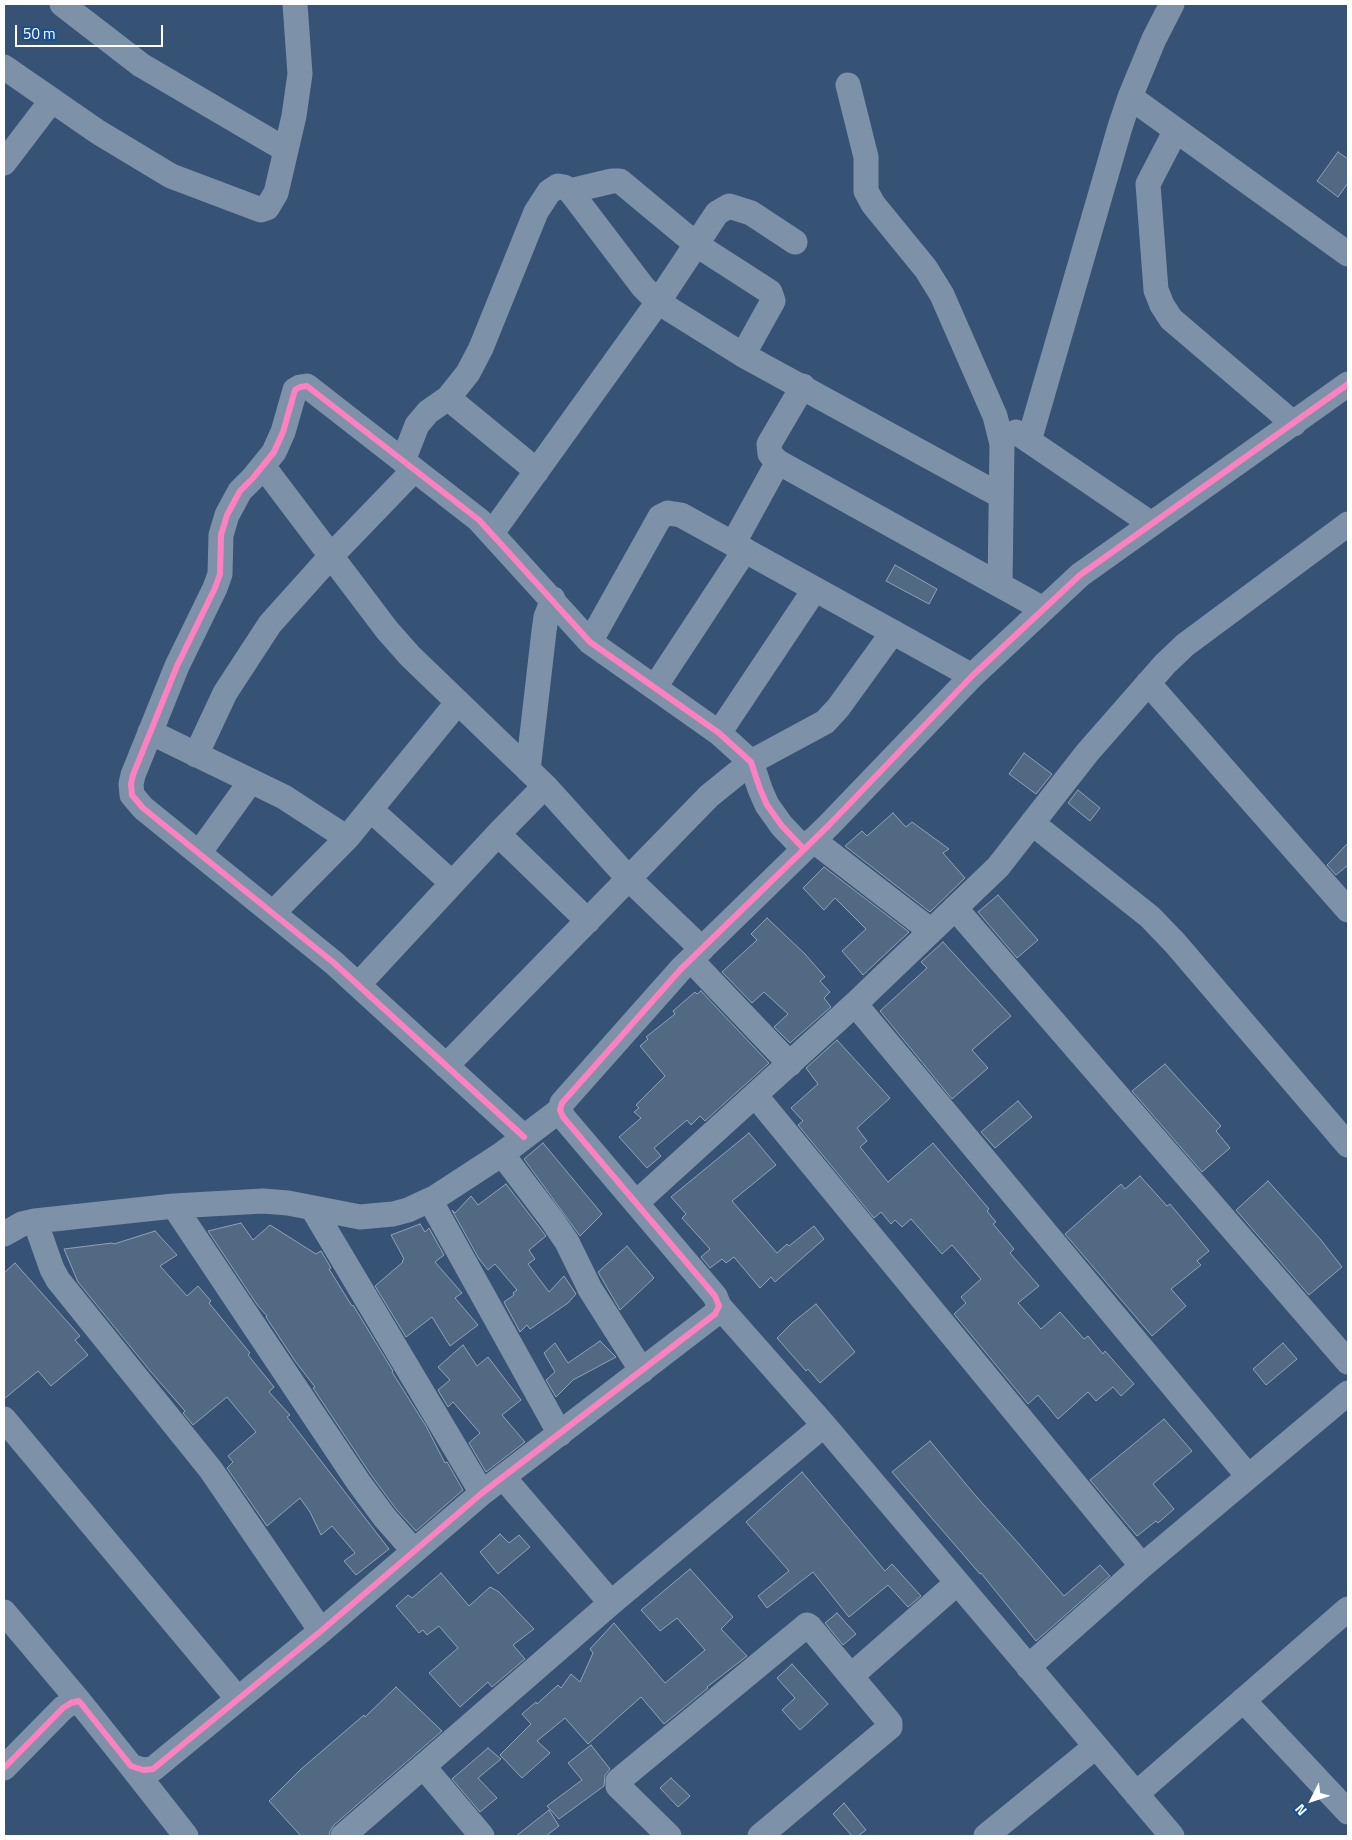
<!DOCTYPE html>
<html>
<head>
<meta charset="utf-8">
<style>
	body { margin:0 }
	#map { position:relative; width:1352px; height:1840px; overflow:hidden; background:#365274; font-family:"Titillium Web",sans-serif }
	canvas { display:block }
	.frame { position:absolute; inset:0; border:5px solid #fff; pointer-events:none }
	.north { position:absolute; left:1287px; top:1775px; width:50px; height:50px; -webkit-text-stroke:4px #1b4f8f; paint-order:stroke; rotate:229deg; font-size:14px; font-weight:700; line-height:20px; text-align:center; color:#fff }
	.north::after { content:''; display:block; margin:auto; width:18px; height:22px; background:#fff; clip-path:polygon(50% 0,100% 100%,50% 72%,0 100%) }
	.scale { position:absolute; left:15px; top:25px; width:148px; height:22px; box-sizing:border-box; border:2px solid #fff; border-top:0; padding-left:6px; font-size:15px; line-height:18px; white-space:nowrap; color:#fff; -webkit-text-stroke:4px #1b4f8f; paint-order:stroke }
</style>
</head>
<body>
<div id="map">
<canvas width="1352" height="1840"></canvas>
<div class="frame"></div>
<div class="north">N</div>
<div class="scale">50 m</div>
</div>
<script>
const ctx = document.querySelector('canvas').getContext('2d');
ctx.lineJoin = 'round';
function paint(path, color) {
  ctx.fillStyle = color;
  ctx.fill(path, 'evenodd');
}
function poly(rows) {
  const path = new Path2D();
  for (const r of rows) {
    path.moveTo(r[0], r[1]);
    for (let i = 2; i < r.length; i += 2) path.lineTo(r[i], r[i + 1]);
  }
  return path;
}
function strokePath(path, color, width, dash) {
  ctx.strokeStyle = color;
  ctx.lineWidth = width;
  ctx.lineCap = dash ? 'butt' : 'round';
  ctx.setLineDash(dash || []);
  ctx.stroke(path);
}
const building = poly([
	[1338,152,1348,159,1348,183,1338,197,1317,181,1338,152],
	[895,565,937,589,929,604,886,581,895,565],
	[1024,753,1052,774,1036,794,1009,774,1024,753],
	[1078,790,1100,808,1090,821,1068,803,1078,790],
	[893,813,906,827,912,822,949,849,943,853,965,878,930,912,845,846,862,831,867,836,893,813],
	[1348,843,1348,865,1336,875,1327,865,1348,843],
	[824,867,909,932,863,975,842,951,866,929,835,898,824,910,803,888,824,867],
	[998,895,1038,940,1017,958,978,912,998,895],
	[767,918,805,954,825,977,820,981,830,992,824,998,831,1007,790,1043,774,1027,788,1014,764,992,752,1003,722,972,757,940,751,934,767,918],
	[943,942,1011,1016,972,1050,988,1068,952,1099,880,1011,927,968,921,962,943,942],
	[701,991,769,1063,705,1121,700,1116,691,1125,687,1120,654,1148,661,1156,647,1168,619,1137,641,1118,634,1112,639,1108,636,1105,665,1076,640,1046,648,1039,646,1037,675,1014,673,1011,695,992,697,994,701,991],
	[837,1040,890,1098,857,1128,867,1141,860,1147,888,1182,933,1143,989,1209,987,1211,996,1222,993,1224,1014,1249,1010,1253,1039,1286,1018,1303,1041,1329,1060,1312,1084,1339,1088,1336,1103,1354,1105,1351,1134,1384,1121,1396,1113,1387,1096,1401,1088,1392,1058,1419,1038,1395,1028,1404,954,1314,966,1303,961,1297,981,1279,952,1245,942,1254,911,1219,902,1227,895,1220,891,1224,881,1212,874,1218,798,1125,803,1121,791,1108,818,1084,806,1068,837,1040],
	[1165,1064,1221,1126,1216,1131,1230,1148,1202,1172,1132,1091,1165,1064],
	[1018,1101,1032,1117,995,1148,981,1132,1018,1101],
	[749,1133,776,1165,732,1201,777,1253,787,1244,789,1246,814,1226,824,1239,775,1282,771,1277,760,1288,734,1257,726,1263,722,1259,710,1268,701,1257,710,1249,682,1218,686,1214,671,1197,749,1133],
	[543,1143,602,1214,580,1236,524,1159,543,1143],
	[1140,1176,1167,1206,1170,1204,1209,1251,1197,1261,1201,1265,1171,1289,1186,1306,1152,1336,1065,1234,1121,1184,1125,1189,1140,1176],
	[1268,1181,1321,1240,1342,1267,1309,1295,1236,1210,1268,1181],
	[506,1184,546,1236,529,1250,535,1259,528,1264,549,1292,564,1276,576,1294,568,1303,530,1329,527,1325,520,1332,504,1302,514,1295,513,1293,517,1290,495,1264,488,1270,479,1259,452,1210,455,1213,471,1196,478,1205,506,1184],
	[241,1223,253,1240,270,1225,316,1254,321,1251,331,1268,329,1269,352,1306,353,1305,393,1371,392,1372,426,1426,445,1463,447,1462,463,1490,416,1531,396,1509,371,1475,313,1388,315,1387,295,1361,266,1317,267,1316,258,1306,208,1231,241,1223],
	[420,1224,425,1232,429,1228,444,1255,435,1262,462,1293,455,1298,478,1325,450,1346,432,1317,406,1337,375,1286,403,1262,402,1261,404,1259,391,1235,420,1224],
	[155,1231,177,1255,160,1266,187,1296,198,1286,211,1301,209,1303,250,1353,248,1355,274,1387,269,1392,290,1415,287,1417,389,1549,356,1575,344,1561,355,1553,332,1526,321,1535,310,1512,300,1498,267,1526,227,1468,233,1462,228,1456,256,1432,227,1397,193,1425,183,1413,185,1411,151,1372,78,1282,64,1249,112,1243,114,1244,155,1231],
	[627,1246,654,1278,620,1310,598,1272,627,1246],
	[15,1263,80,1336,75,1340,88,1355,51,1386,38,1371,4,1399,4,1273,15,1263],
	[816,1304,855,1352,820,1383,808,1369,806,1371,777,1338,792,1323,816,1304],
	[600,1341,616,1357,573,1380,556,1397,546,1380,555,1372,544,1353,555,1343,568,1363,600,1341],
	[1283,1343,1297,1359,1266,1385,1253,1369,1283,1343],
	[463,1345,477,1366,488,1357,521,1400,502,1415,525,1442,486,1472,469,1443,480,1433,453,1402,448,1407,438,1390,450,1380,438,1367,463,1345],
	[1164,1419,1192,1451,1153,1484,1174,1509,1158,1523,1156,1521,1137,1536,1090,1480,1164,1419],
	[930,1441,975,1495,1019,1544,1064,1596,1100,1565,1110,1576,1036,1641,981,1573,980,1574,892,1472,930,1441],
	[802,1472,885,1571,892,1564,921,1596,908,1607,888,1585,849,1617,813,1572,767,1608,758,1596,789,1571,746,1522,802,1472],
	[500,1534,509,1543,519,1535,530,1547,498,1574,480,1552,500,1534],
	[690,1569,733,1617,721,1629,747,1656,707,1687,708,1688,664,1724,641,1697,588,1744,565,1718,537,1741,550,1753,522,1778,500,1755,531,1724,522,1714,536,1702,537,1704,558,1685,561,1688,571,1674,580,1682,593,1653,590,1649,614,1623,665,1683,705,1650,677,1618,660,1631,641,1610,690,1569],
	[441,1573,469,1606,490,1587,499,1592,534,1629,513,1645,525,1659,492,1687,488,1682,460,1707,429,1673,458,1648,439,1626,427,1635,423,1630,419,1633,396,1606,408,1595,412,1598,441,1573],
	[837,1613,856,1634,843,1645,825,1623,837,1613],
	[792,1664,828,1704,800,1730,782,1710,795,1698,777,1678,792,1664],
	[396,1687,442,1731,334,1825,330,1831,329,1836,301,1836,269,1801,300,1770,364,1715,365,1717,396,1687],
	[591,1745,610,1769,605,1775,604,1786,559,1819,547,1806,582,1780,568,1763,591,1745],
	[488,1748,501,1759,478,1778,497,1798,480,1812,452,1779,488,1748],
	[671,1778,690,1796,678,1807,660,1788,671,1778],
	[844,1803,866,1830,858,1836,852,1836,833,1814,844,1803],
	[549,1810,559,1826,546,1836,516,1836,549,1810]
]);
const minor = poly([
	[62,4,141,65,286,150],
	[4,67,98,132,171,176,261,210,267,208,276,193,294,116,300,74,295,4],
	[848,85,866,157,866,191,873,204,926,269,942,295,995,416,1002,444,1000,585],
	[1130,97,1348,254],
	[1176,130,1148,184,1156,290,1162,305,1171,319,1294,424],
	[4,163,52,100],
	[570,191,612,181,620,181,697,245,770,292,773,301,743,355],
	[803,386,769,444,770,454,778,462,1043,609],
	[448,398,537,471],
	[1016,432,1150,523],
	[1029,441,1120,127,1130,97,1154,39,1172,4],
	[403,461,417,425,428,412,448,398,468,373,481,348,536,212,549,192,558,186,564,187,570,191,643,287,658,302,743,355,1001,496],
	[263,466,387,630,410,656,545,786,629,879,702,949],
	[492,533,658,302,717,213,729,206,751,213,795,242],
	[733,544,778,462],
	[590,642,660,517,668,513,681,515,972,676],
	[1148,683,1348,910],
	[655,687,745,550],
	[150,732,284,797,347,838],
	[719,733,815,589],
	[196,755,225,693,270,624,331,556,414,470],
	[528,770,544,631,546,617,553,599],
	[371,810,452,883],
	[1032,823,1150,917,1175,943,1348,1145],
	[498,834,588,921],
	[813,840,931,931],
	[199,853,251,781],
	[955,908,1348,1362],
	[273,913,347,838,458,702],
	[691,960,790,1064],
	[358,985,498,834,545,786],
	[855,1004,1248,1476],
	[446,1066,709,796,751,762,825,722,838,708,893,632],
	[755,1095,1142,1566],
	[524,1137,334,963,143,808,132,795,131,784,133,775,177,666,215,588,220,574,221,535,227,515,240,491,253,478,274,452,283,432,295,390,300,387,307,386,479,520,590,642,719,733,751,762,760,789,767,805,782,826,804,849],
	[502,1154,552,1220,567,1242,590,1289,642,1371],
	[430,1200,560,1434],
	[636,1203,855,1004,998,867,1087,753,1165,664,1185,645,1348,524],
	[174,1206,359,1483,385,1518,414,1551],
	[313,1209,482,1493],
	[35,1221,52,1269,58,1280,211,1470,321,1631],
	[4,1234,22,1224,35,1221,174,1206,263,1201,288,1203,360,1217,393,1214,408,1210,436,1197,502,1154,560,1110],
	[719,1306,824,1425,1172,1836],
	[4,1419,238,1699],
	[503,1477,611,1603],
	[4,1612,79,1701],
	[1028,1667,1142,1566,1348,1393],
	[851,1676,957,1583],
	[1243,1700,1348,1812],
	[131,1766,186,1836],
	[423,1766,482,1836],
	[4,1768,63,1708,71,1703,79,1701,131,1766,143,1770,153,1769,321,1631,482,1493,715,1314,719,1306,715,1296,563,1117,560,1110,562,1103,681,969,829,825,972,676,1080,575,1348,384],
	[1136,1794,1348,1609],
	[343,1836,611,1603,824,1425],
	[669,1836,618,1786,618,1781,807,1625,810,1627,890,1723,890,1727,760,1836],
	[986,1836,1095,1747]
]);
const cycleway = poly([
	[524,1137,334,963,143,808,132,795,131,784,133,775,177,666,215,588,220,574,221,535,227,515,240,491,253,478,274,452,283,432,295,390,300,387,307,386,479,520,590,642,719,733,751,762,760,789,767,805,782,826,804,849],
	[4,1768,63,1708,71,1703,79,1701,131,1766,143,1770,153,1769,321,1631,482,1493,715,1314,719,1306,715,1296,563,1117,560,1110,562,1103,681,969,829,825,972,676,1080,575,1348,384]
]);
paint(building, '#526984');
strokePath(building, '#92a2b6', 1);
strokePath(minor, '#7d92a8', 25);
strokePath(cycleway, '#ff80c0', 6);
</script>
</body>
</html>
